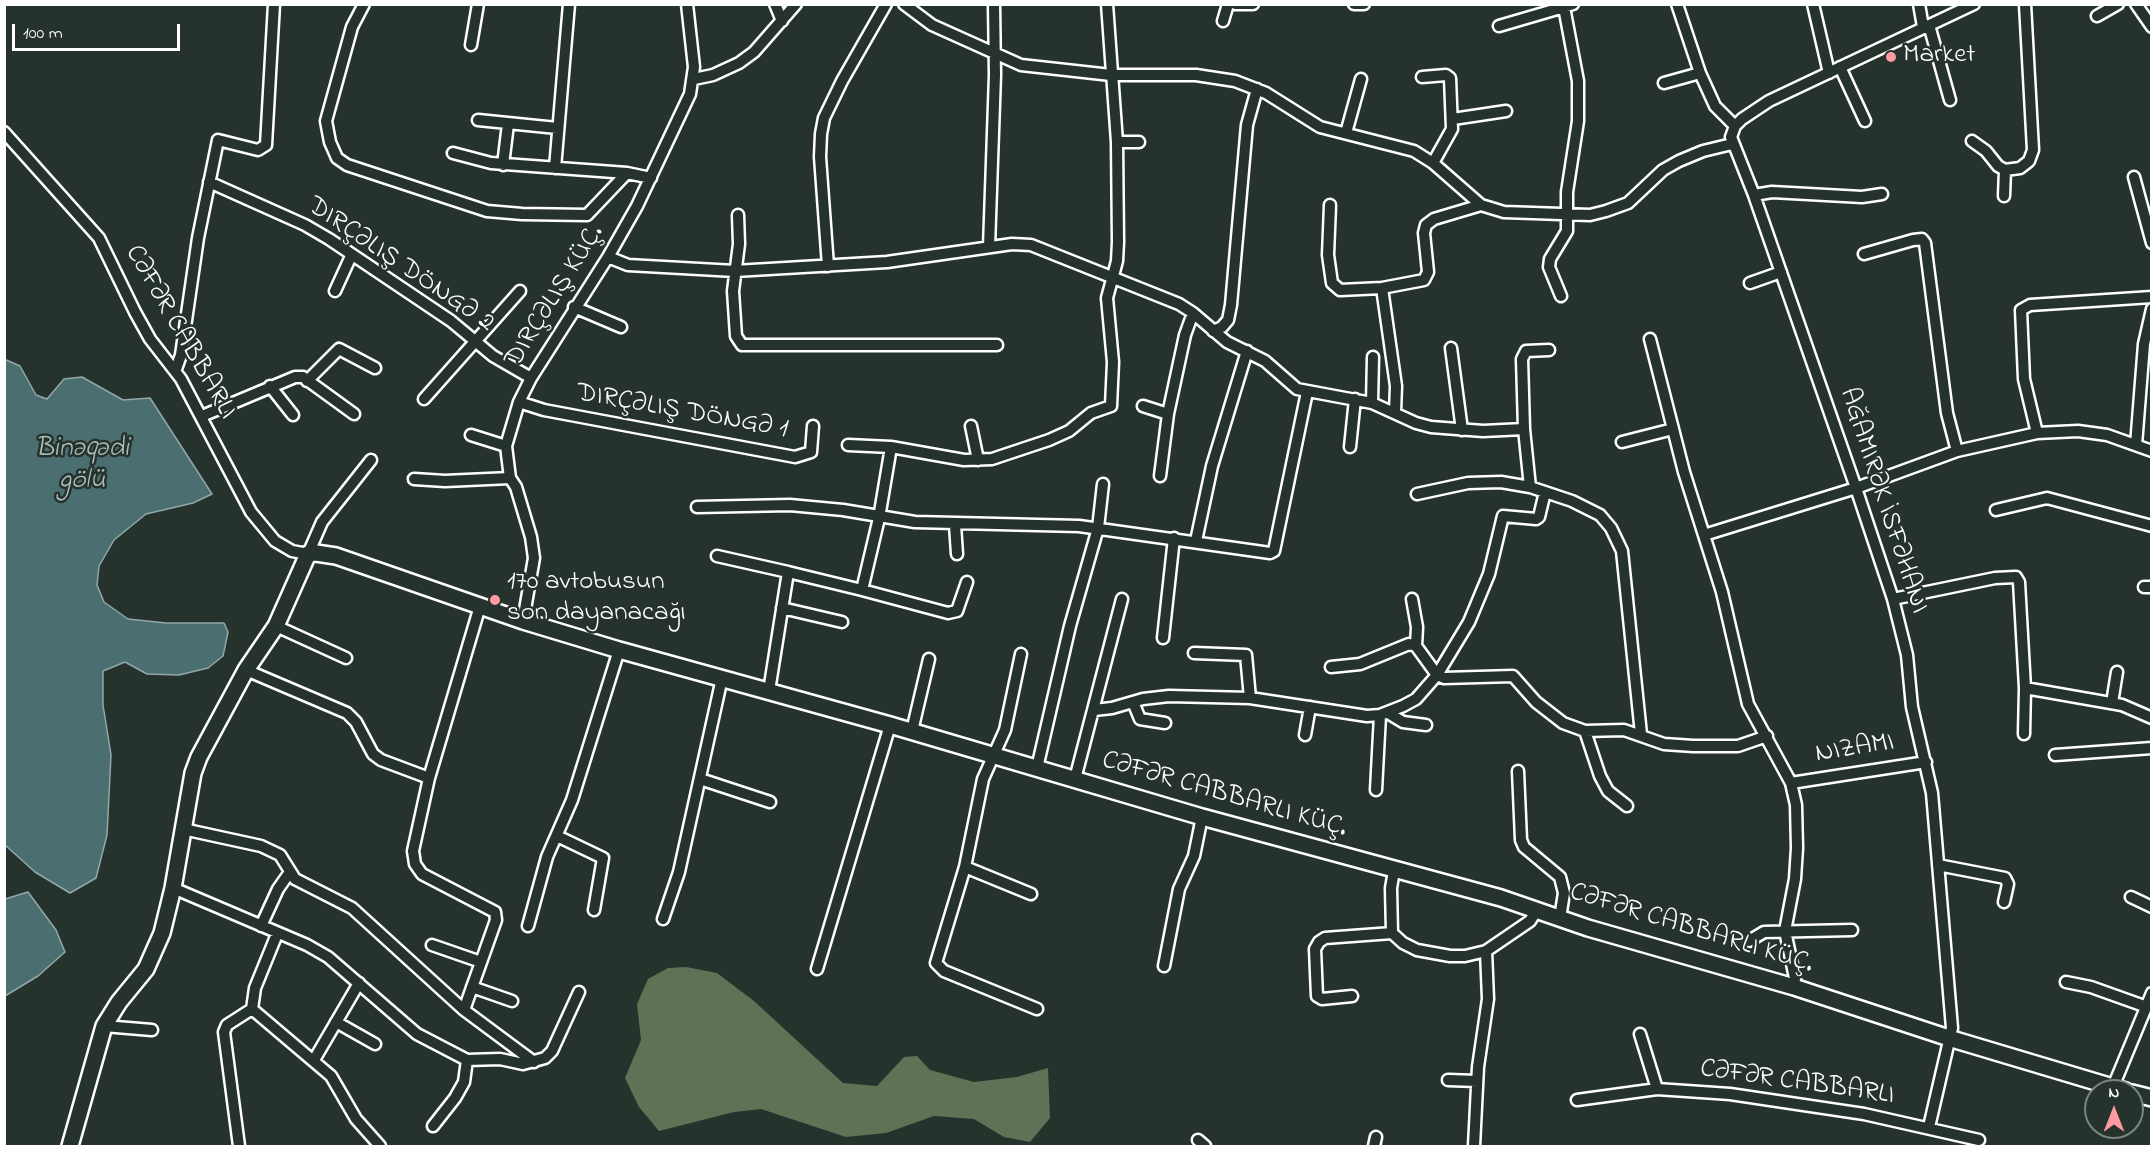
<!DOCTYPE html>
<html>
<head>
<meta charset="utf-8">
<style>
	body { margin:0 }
	#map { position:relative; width:2156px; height:1151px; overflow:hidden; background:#26332d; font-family:"Indie Flower",sans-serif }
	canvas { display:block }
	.frame { position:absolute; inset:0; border:6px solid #fff; pointer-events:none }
	.north { position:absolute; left:2084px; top:1079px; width:60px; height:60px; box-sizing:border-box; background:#26332d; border:2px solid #7d8581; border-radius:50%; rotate:0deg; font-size:16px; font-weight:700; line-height:24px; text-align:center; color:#fff }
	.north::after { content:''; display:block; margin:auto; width:21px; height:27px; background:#ff9aa2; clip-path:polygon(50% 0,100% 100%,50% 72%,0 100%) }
	.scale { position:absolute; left:12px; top:24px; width:168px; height:27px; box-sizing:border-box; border:3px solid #fff; border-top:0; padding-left:8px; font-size:18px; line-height:21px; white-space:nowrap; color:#fff; -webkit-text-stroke:4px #26332d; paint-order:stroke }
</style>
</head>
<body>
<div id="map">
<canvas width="2156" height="1151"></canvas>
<div class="frame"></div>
<div class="north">N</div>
<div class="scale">100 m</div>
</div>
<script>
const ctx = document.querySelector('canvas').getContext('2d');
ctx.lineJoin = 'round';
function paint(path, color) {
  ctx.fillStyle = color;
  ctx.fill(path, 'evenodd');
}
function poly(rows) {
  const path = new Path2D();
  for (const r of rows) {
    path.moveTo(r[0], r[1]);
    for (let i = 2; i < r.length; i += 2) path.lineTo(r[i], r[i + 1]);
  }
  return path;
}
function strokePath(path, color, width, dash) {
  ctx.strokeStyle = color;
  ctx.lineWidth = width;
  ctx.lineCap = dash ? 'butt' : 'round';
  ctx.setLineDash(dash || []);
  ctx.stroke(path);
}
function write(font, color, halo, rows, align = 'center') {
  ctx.font = font + ' "Indie Flower",sans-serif';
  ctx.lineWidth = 5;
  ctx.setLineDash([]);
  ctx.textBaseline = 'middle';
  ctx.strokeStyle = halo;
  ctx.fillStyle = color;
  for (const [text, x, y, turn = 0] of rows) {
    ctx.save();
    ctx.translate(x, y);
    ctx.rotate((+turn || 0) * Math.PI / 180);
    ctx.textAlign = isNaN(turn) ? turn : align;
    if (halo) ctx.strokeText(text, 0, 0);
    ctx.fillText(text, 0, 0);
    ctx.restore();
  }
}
const green = poly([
	[686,967,717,973,754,1001,843,1083,877,1086,904,1057,917,1056,930,1070,974,1082,1017,1077,1048,1068,1050,1118,1030,1142,1004,1137,974,1119,934,1116,886,1133,846,1137,761,1109,734,1112,659,1131,639,1107,625,1078,641,1040,637,1004,648,979,668,968]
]);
const water = poly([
	[4,359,20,366,36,395,47,399,64,379,82,377,123,400,150,398,212,494,193,503,146,514,114,540,99,566,97,585,104,602,128,619,166,623,224,623,228,632,223,656,208,668,179,675,147,674,125,662,103,671,103,705,111,755,107,835,96,878,70,893,35,872,5,845,4,359],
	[28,892,56,930,65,952,38,976,5,996,5,899,28,892]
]);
const street = poly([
	[364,4,352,27,326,121,330,142,337,158,347,165,487,211,522,214,587,215,627,173],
	[775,4,782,21],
	[904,4,932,25,1021,65,1111,75,1196,75,1235,81,1266,93,1320,127,1414,151,1433,163,1481,205,1504,212,1590,215,1606,211,1628,203,1663,170,1679,161,1703,151,1732,144],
	[1235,4,1253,4],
	[1354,4,1364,4],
	[1677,4,1700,73,1715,106,1735,126],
	[1813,4,1829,73],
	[1919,4,1923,27],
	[2136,4,2152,27],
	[2097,16,2118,4],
	[1223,21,1228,4],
	[1929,25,1950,100],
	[1499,26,1564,7],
	[471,45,478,4],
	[1840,67,1865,121],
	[1422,77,1446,75,1450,78,1452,129,1433,163],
	[694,79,713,75,739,63,754,52,796,4],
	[1664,83,1700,73],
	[1453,119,1506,111],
	[478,120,557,128],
	[4,132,99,238,135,312,150,339,181,379,251,512,275,541,292,551,308,554,322,522,371,460],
	[1346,133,1361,79],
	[1972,141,1986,151,1998,166,2005,170,2020,168,2029,161,2033,150,2025,4],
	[1117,142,1139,142],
	[453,153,491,163,627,173,651,178],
	[503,165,508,124],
	[555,168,569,4],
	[2134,177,2152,243],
	[209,182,305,225,329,239,451,321,493,356,531,378],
	[1754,195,1772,192,1862,197,1882,194],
	[2004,196,2005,170],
	[1330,205,1328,255,1332,283,1340,290,1382,288,1424,280,1428,272,1424,233,1426,225,1434,219,1481,205],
	[738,215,739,244,733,291,736,336,742,345,997,345],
	[989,247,995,75,994,4],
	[1864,254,1913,240,1922,239,1925,243,1947,413,1957,451],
	[608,257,628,265,735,271,887,262,1012,244,1031,245,1179,304,1193,313,1227,342,1265,361,1297,389,1372,403,1416,423,1431,427,1483,431,1524,429],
	[828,266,820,157,821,134,824,118,842,81,886,4],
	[1750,283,1781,272],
	[1382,288,1396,386,1395,412],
	[335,291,351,256],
	[1561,296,1549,267,1550,259,1567,231,1567,192,1578,121,1578,81,1564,7,1573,4],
	[574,307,621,327],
	[1213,331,1222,327,1228,320,1231,305,1247,125,1257,89],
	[1650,339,1684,472,1722,592,1748,704,1791,783,1796,805,1797,848,1795,879,1785,931,1795,978,1794,987],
	[1451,348,1462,430],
	[176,369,181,355,198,238,218,140,258,150,266,145,274,4],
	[307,381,339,349,375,368],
	[270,386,293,415],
	[424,399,520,291],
	[519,402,544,410,795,457,811,452,813,426],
	[1372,403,1373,357],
	[1143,406,1168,414],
	[202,416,295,377,303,377,354,414],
	[971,426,978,460],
	[2037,433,2024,379,2021,310,2030,305,2152,297],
	[471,435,506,446],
	[1622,442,1673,429],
	[848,445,891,447],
	[2136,445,2144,344,2152,309],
	[1350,447,1355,399],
	[1160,476,1168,414,1185,335,1193,313],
	[414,479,445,481,510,478],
	[1530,487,1524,429,1522,359,1526,351,1549,350],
	[1417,494,1468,483,1501,482,1530,487,1572,501,1600,515,1611,528,1622,551,1641,734],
	[697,507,790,505,843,510,915,522,1079,526,1270,553,1274,551,1307,392],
	[1996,510,2047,498,2152,526],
	[955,525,957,554],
	[1704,535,1856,488,1957,451,2037,433,2078,431,2107,435,2152,451],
	[1196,541,1212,466,1247,351],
	[717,556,788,572],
	[2144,587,2152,587],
	[862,590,948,613,957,611,967,582],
	[1412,599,1417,627,1416,646],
	[1893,599,1995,578,2016,577,2019,582,2025,688,2122,705,2152,718],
	[782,608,842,622],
	[523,621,534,558,531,537,516,487,510,478,506,446,519,402,531,378,608,257,637,206,690,94,694,67,687,4],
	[276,626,346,658],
	[1163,638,1174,538],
	[1194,653,1246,655,1250,698],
	[1021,654,1005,730,983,779,965,867,936,963,944,971,1037,1009],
	[1331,667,1360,664,1409,644,1416,646,1437,675,1444,678,1513,676,1536,702,1563,723,1585,731,1624,730,1664,744,1693,746,1738,746,1767,736],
	[246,670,347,713,356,722,373,754,381,760,429,778],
	[769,691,788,572,862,590,879,518,891,447,964,460,992,459,1049,440,1069,431,1091,413,1111,406,1113,362,1107,298,1117,261,1118,242,1117,142,1107,4],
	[1133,702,1140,719,1165,723],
	[2112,703,2117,672],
	[1094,710,1112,708,1143,699,1169,696,1250,698,1367,716,1380,715,1403,706,1416,699,1437,675,1469,622,1489,574,1503,516,1536,519,1539,517,1545,492],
	[1388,713,1403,722,1426,725],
	[912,731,929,659],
	[1585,731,1600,776,1608,791,1627,806],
	[2024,734,2025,688],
	[1305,735,1310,707],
	[2055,755,2152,748],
	[1037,768,1070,626,1098,528,1103,484],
	[1518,771,1521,840,1524,847,1560,877,1564,893,1560,918],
	[700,779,770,802],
	[1075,779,1122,599],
	[1791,783,1926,762],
	[1376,790,1380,715],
	[183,829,261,846,280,855,295,879,352,908,464,1010,496,920,495,912,422,874,415,864,413,851,429,778,480,606],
	[557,836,603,858,594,910],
	[1938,865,2005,878,2008,884,2004,902],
	[965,867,1031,894],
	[173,888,307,945,328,957,417,1034,467,1060,500,1059,523,1064,545,1058,552,1051,579,992],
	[2131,897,2152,907],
	[663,919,679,872,722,678],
	[261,926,278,889,290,872],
	[528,926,547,857,572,800,619,650],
	[1392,933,1391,888,1394,871],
	[277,934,255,988,252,1009,331,1076,356,1119,380,1146],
	[1749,941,1764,932,1852,930],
	[432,945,481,962],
	[1164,966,1179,889,1194,856,1202,817],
	[817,969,890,725],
	[2066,982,2091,987,2147,1007],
	[472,987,512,1001],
	[1352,996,1322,999,1317,996,1315,949,1319,942,1325,938,1392,933,1403,943,1417,950,1450,956,1465,956,1486,951,1530,921,1537,910],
	[464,1010,534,1062],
	[336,1022,375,1044],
	[104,1026,152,1030],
	[1640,1034,1657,1089],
	[314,1060,359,983],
	[1448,1080,1477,1081],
	[2113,1087,2152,993],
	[1577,1100,1657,1089,1730,1094,1864,1114,1979,1140],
	[433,1126,455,1098,464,1082,467,1060],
	[1929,1127,1952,1028,1932,793,1912,707,1907,655,1893,599,1856,488,1754,195,1731,137,1735,126,1742,119,1769,101,1974,4],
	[1198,1140,1205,1146],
	[239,1146,224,1032,227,1025,252,1009],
	[1374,1146,1376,1137],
	[1474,1146,1478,1067,1488,999,1486,951]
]);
const secondary = poly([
	[2132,1093,2152,1098],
	[70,1146,104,1026,119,1002,146,969,162,933,173,888,193,773,199,757,246,670,276,626,308,554,316,553,336,556,523,621,619,650,890,725,1202,817,1501,898,1588,928,1794,987,1952,1039,2126,1091]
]);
const markers = [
	[1891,57,6,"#ff9aa2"],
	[495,600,6,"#ff9aa2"]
];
const poiNames = [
	["Market",1903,57],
	["170 avtobusun",507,584],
	["son dayanacağı",507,615]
];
const streetNames = [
	["DIRÇƏLIŞ DÖNGƏ 2",400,266,34],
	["DIRÇƏLIŞ KÜÇ.",556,297,-58],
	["CƏFƏR CABBARLI",179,333,60],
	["DIRÇƏLIŞ DÖNGƏ 1",682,413,10],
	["AĞAMIRƏK İSFƏHANI",1882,501,72],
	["NIZAMI",1855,750,-9],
	["CƏFƏR CABBARLI KÜÇ.",1224,796,16],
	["CƏFƏR CABBARLI KÜÇ.",1691,930,17],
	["CƏFƏR CABBARLI",1797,1084,8]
];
const waterNames = [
	["Binəqədi",82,450],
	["gölü",82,482]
];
paint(green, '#607255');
paint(water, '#4b6e71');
strokePath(water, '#93a8aa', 1.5);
strokePath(street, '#fff', 15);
strokePath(secondary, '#fff', 20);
strokePath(street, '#26332d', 10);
strokePath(secondary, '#26332d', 15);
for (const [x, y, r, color] of markers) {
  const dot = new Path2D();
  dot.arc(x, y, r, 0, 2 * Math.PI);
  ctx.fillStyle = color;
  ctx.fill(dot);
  strokePath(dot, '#26332d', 2);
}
write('27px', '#fff', '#26332d', poiNames, 'left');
write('27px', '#fff', '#26332d', streetNames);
write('italic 28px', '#aebebf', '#26332d', waterNames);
</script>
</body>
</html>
